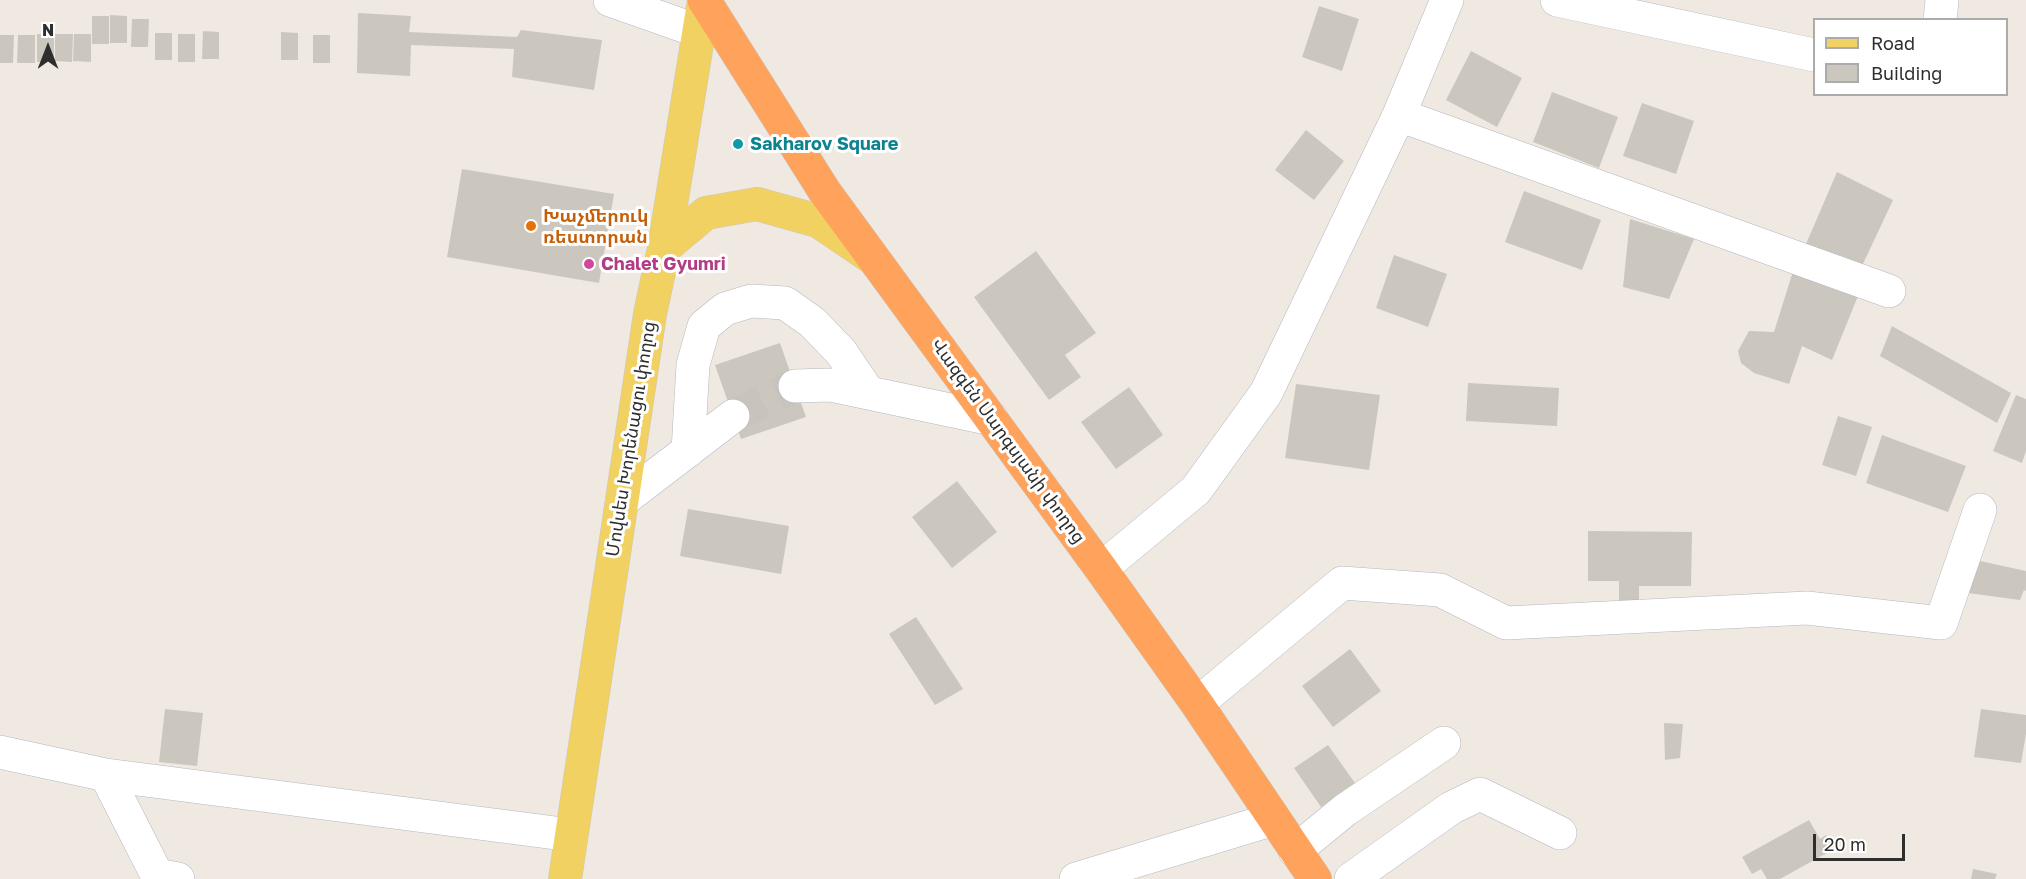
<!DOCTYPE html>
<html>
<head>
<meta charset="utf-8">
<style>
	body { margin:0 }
	#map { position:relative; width:2026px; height:879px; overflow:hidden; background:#efe9e1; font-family:"Golos Text",sans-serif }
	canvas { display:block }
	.legend { position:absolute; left:1813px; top:18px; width:195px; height:78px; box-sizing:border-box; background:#fff; border:2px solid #ababab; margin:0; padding:8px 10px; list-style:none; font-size:18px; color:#2e2e2e }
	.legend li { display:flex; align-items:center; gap:12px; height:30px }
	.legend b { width:30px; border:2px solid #ababab }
	.north { position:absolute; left:18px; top:18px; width:60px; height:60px; -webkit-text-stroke:4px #fff; paint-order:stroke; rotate:0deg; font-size:16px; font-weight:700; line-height:24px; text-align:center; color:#2e2e2e }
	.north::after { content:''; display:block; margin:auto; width:21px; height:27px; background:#2e2e2e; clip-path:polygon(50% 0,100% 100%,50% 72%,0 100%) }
	.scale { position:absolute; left:1813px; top:834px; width:92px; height:27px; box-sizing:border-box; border:3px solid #2e2e2e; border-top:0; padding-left:8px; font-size:18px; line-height:21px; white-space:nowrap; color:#2e2e2e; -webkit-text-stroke:4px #fff; paint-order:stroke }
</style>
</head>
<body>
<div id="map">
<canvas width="2026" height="879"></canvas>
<ul class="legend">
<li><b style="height:8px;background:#f2d163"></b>Road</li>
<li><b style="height:16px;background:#cbc7bf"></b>Building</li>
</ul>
<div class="north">N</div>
<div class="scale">20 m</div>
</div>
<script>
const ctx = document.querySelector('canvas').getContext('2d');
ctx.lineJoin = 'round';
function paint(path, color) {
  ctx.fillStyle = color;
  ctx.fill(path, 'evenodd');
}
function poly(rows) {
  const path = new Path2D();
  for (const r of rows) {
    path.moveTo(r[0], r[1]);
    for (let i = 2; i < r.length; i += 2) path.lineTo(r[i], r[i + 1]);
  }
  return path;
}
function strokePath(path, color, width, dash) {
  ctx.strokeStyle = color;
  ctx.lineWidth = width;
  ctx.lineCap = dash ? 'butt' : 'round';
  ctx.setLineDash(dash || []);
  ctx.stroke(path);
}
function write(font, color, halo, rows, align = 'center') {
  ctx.font = font + ' "Golos Text","Noto Sans Armenian",sans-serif';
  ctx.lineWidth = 6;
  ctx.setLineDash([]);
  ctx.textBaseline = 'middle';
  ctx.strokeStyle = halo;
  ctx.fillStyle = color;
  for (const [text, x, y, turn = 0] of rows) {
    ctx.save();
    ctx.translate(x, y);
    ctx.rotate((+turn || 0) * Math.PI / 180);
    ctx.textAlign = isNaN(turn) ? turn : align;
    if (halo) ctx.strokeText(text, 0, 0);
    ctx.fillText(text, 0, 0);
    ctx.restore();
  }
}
const building = poly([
	[1319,6,1359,19,1342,71,1302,57],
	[358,13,411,16,409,32,517,37,521,30,602,40,594,90,512,77,514,49,411,45,410,76,357,73],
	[110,15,127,16,127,43,110,43],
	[92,16,109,16,109,44,92,44],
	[132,19,149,19,148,47,131,47],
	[203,31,219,32,219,59,202,59],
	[281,32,298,33,298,60,281,60],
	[155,33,172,33,172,60,155,60],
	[37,34,54,35,54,62,37,62],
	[55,34,73,34,72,62,55,61],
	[74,34,91,34,91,62,73,61],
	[178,34,195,34,195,62,178,62],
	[0,35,14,35,13,63,0,63],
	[18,35,35,35,35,63,17,63],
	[313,35,330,35,330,63,313,63],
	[1471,51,1522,78,1497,127,1446,100],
	[1552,92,1618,117,1599,168,1533,142],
	[1642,103,1694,121,1676,174,1623,156],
	[1306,130,1344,161,1314,200,1275,170],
	[462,169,614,194,599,283,447,257],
	[1837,172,1893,200,1862,266,1806,244],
	[1524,191,1601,220,1582,270,1505,242],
	[1630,219,1694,239,1669,299,1623,287],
	[1036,251,1096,333,1065,355,1081,377,1049,400,974,297],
	[1394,255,1447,274,1428,327,1376,308],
	[1794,268,1858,296,1832,360,1802,346,1789,384,1754,373,1741,363,1738,351,1749,331,1774,332],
	[1892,326,2011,393,1997,423,1880,356],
	[780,343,806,417,741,439,715,365],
	[1468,383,1559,388,1557,426,1466,421],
	[1296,384,1380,395,1369,470,1285,458],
	[1129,387,1163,435,1116,469,1081,422],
	[2016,395,2026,399,2026,451,2022,463,1993,451],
	[1838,416,1872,427,1856,476,1822,465],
	[1882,435,1966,466,1948,512,1866,483],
	[957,481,997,532,952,568,912,517],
	[688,509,789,526,781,574,680,556],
	[1588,531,1692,532,1691,586,1639,586,1639,603,1619,603,1619,581,1588,581],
	[1980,561,2026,571,2026,591,2024,590,2020,600,1968,593],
	[916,617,963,689,935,705,889,634],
	[1350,649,1381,691,1333,727,1302,686],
	[165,709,203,713,197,766,159,762],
	[1981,709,2026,715,2026,734,2021,763,1974,757],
	[1664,723,1683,724,1680,758,1665,760],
	[1328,745,1355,783,1321,807,1294,768],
	[1809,820,1820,839,1826,835,1834,849,1780,879,1767,879,1761,869,1752,874,1742,857],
	[1973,869,1997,874,1995,879,1971,879]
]);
const minorTunnel = poly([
	[733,416,795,386]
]);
const minor = poly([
	[610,0,698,31],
	[1557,0,1814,55],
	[1940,20,1942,0],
	[1399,115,1889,291],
	[795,386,831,385,992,419],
	[688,451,693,365,704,326,725,309,751,301,785,303,812,322,841,352,868,392],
	[622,501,733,416],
	[1101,569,1196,490,1266,393,1399,115,1447,0],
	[1197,704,1342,583,1440,590,1506,623,1807,608,1941,623,1980,510],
	[0,752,106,775,571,835],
	[106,775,157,875,178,879],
	[1295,851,1345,810,1444,743],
	[1076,879,1274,819],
	[1351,879,1451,808,1480,794,1560,833]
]);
const major = poly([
	[664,248,706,213,757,204,818,221,871,257],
	[565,879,650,314,664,248,704,0]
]);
const highway = poly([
	[704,0,825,192,1101,569,1197,704,1315,879]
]);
const markers = [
	[738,144,6,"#0f9aa8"],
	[531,226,6,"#e8710a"],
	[589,264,6,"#d1479c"]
];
const cultureNames = [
	["Sakharov Square",750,144]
];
const foodNames = [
	["Խաչմերուկ",543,216],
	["ռեստորան",543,237]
];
const hotelNames = [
	["Chalet Gyumri",601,264]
];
const streetNames = [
	["Մովսես Խորենացու փողոց",631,439,-81],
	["Վազգեն Սարգսյանի փողոց",1008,441,54]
];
paint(building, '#cbc7bf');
strokePath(minorTunnel, '#c8c4bd', 33, [33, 16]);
strokePath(minor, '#b4b7c1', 34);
strokePath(major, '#c9c9c9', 34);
strokePath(highway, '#c9c9c9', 34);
strokePath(minor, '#fff', 33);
strokePath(major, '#f2d163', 33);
strokePath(highway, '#ffa35c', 33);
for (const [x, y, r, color] of markers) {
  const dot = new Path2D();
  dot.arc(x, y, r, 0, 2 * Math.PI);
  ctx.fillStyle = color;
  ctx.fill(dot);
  strokePath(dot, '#fff', 2);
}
write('bold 18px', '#0d838f', '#fff', cultureNames, 'left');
write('bold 18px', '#c56008', '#fff', foodNames, 'left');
write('bold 18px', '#b23c85', '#fff', hotelNames, 'left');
write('18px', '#2e2e2e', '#fff', streetNames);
</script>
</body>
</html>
